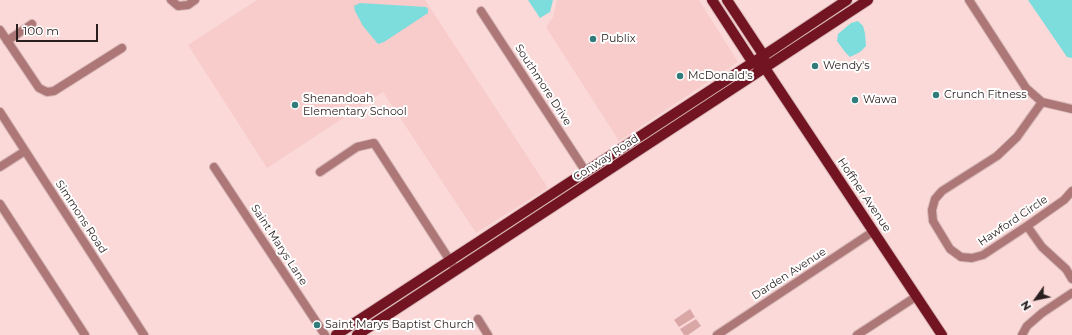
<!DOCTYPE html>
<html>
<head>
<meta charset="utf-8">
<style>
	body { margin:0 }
	#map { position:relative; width:1072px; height:335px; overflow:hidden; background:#fcd9d9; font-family:Montserrat,sans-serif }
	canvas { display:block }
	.north { position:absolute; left:1016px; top:279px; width:40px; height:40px; -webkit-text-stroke:3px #fff; paint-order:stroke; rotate:237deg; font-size:11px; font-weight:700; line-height:16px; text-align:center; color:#2a1e1e }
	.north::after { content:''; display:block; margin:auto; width:14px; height:18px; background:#2a1e1e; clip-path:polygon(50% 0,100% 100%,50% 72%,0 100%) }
	.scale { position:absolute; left:16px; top:24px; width:82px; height:18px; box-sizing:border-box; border:2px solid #2a1e1e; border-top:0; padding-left:5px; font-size:12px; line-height:14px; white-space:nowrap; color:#2a1e1e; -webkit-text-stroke:3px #fff; paint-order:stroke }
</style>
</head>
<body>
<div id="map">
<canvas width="1072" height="335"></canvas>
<div class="north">N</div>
<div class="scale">100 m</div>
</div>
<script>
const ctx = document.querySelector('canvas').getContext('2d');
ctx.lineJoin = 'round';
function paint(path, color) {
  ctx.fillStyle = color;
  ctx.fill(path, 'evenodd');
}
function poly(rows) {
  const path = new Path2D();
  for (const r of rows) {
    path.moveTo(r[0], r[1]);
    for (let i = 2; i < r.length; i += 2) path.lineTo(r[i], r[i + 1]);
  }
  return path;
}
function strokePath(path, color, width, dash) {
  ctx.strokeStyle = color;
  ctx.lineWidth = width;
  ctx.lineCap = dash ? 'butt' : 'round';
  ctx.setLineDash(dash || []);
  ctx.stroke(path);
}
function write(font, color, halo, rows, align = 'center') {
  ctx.font = font + ' Montserrat,sans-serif';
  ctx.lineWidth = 4;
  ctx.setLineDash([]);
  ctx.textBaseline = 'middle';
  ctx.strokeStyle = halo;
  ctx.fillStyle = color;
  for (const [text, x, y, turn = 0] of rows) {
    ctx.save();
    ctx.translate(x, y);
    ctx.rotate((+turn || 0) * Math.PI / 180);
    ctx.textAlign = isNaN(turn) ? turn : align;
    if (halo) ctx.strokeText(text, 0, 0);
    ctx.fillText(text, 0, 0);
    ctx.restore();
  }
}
const built = poly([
	[257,0,425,0,548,188,476,233,383,92,267,168,188,45],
	[557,0,699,0,738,62,619,141,546,27,553,17]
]);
const green = poly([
	[690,309,695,317,679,327,674,320],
	[696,319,701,326,688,335,684,335,680,329]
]);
const water = poly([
	[528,0,553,0,550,12,540,18],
	[1028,0,1072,0,1072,58,1067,57],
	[360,3,426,7,428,9,428,13,384,42,378,44,363,26,355,11,354,6],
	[858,21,863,26,865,33,866,46,860,52,850,57,845,52,837,41,838,34,851,23]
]);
const minor = poly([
	[171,0,178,6,188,5,195,0],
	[969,0,1026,88,1042,102,1072,109],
	[481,11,586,172],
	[0,30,39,88,47,92,54,91,122,48],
	[7,41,32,24],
	[1042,102,1017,137,997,156,942,191,935,199,932,210,933,221,950,249,961,257,972,258,983,255,1027,226,1064,200,1072,191],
	[0,112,144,335],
	[0,167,25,151],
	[214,167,325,335],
	[320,172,357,147,374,143,456,270],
	[0,204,85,335],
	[1027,226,1042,247,1066,269,1072,279],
	[478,319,488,335],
	[717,335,874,231],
	[857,335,917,296],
	[1022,335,1027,326,1042,313,1072,293]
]);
const major = poly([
	[712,0,753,63,758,65],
	[727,0,764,56,765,68,942,335],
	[336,335,775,48,847,0],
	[357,335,868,0]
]);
const markers = [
	[593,39,4,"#317b7b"],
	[815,66,4,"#317b7b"],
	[680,76,4,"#317b7b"],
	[936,95,4,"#317b7b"],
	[855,100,4,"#317b7b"],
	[295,105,4,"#317b7b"],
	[317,325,4,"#317b7b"]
];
const poiNames = [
	["Publix",601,39],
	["Wendy's",823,66],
	["McDonald's",688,76],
	["Crunch Fitness",944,95],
	["Shenandoah",303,99],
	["Elementary School",303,112],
	["Wawa",863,100],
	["Saint Marys Baptist Church",325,325]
];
const streetNames = [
	["Southmore Drive",543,85,57],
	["Conway Road",606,158,-33],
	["Hoffner Avenue",864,195,56],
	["Simmons Road",81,217,57],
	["Hawford Circle",1013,221,-34],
	["Saint Marys Lane",279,245,57],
	["Darden Avenue",789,274,-33]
];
paint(built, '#f7cccb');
paint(green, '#daa7a7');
paint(water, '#7ddcdc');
strokePath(minor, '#d6b7b7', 10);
strokePath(major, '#d6b7b7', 12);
strokePath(minor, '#ad7777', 8);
strokePath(major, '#731422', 10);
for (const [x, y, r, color] of markers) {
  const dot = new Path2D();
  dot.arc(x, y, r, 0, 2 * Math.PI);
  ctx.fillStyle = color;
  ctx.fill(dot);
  strokePath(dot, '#fff', 1.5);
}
write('11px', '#2a1e1e', '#fff', poiNames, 'left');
write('11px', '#2a1e1e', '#fff', streetNames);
</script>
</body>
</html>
